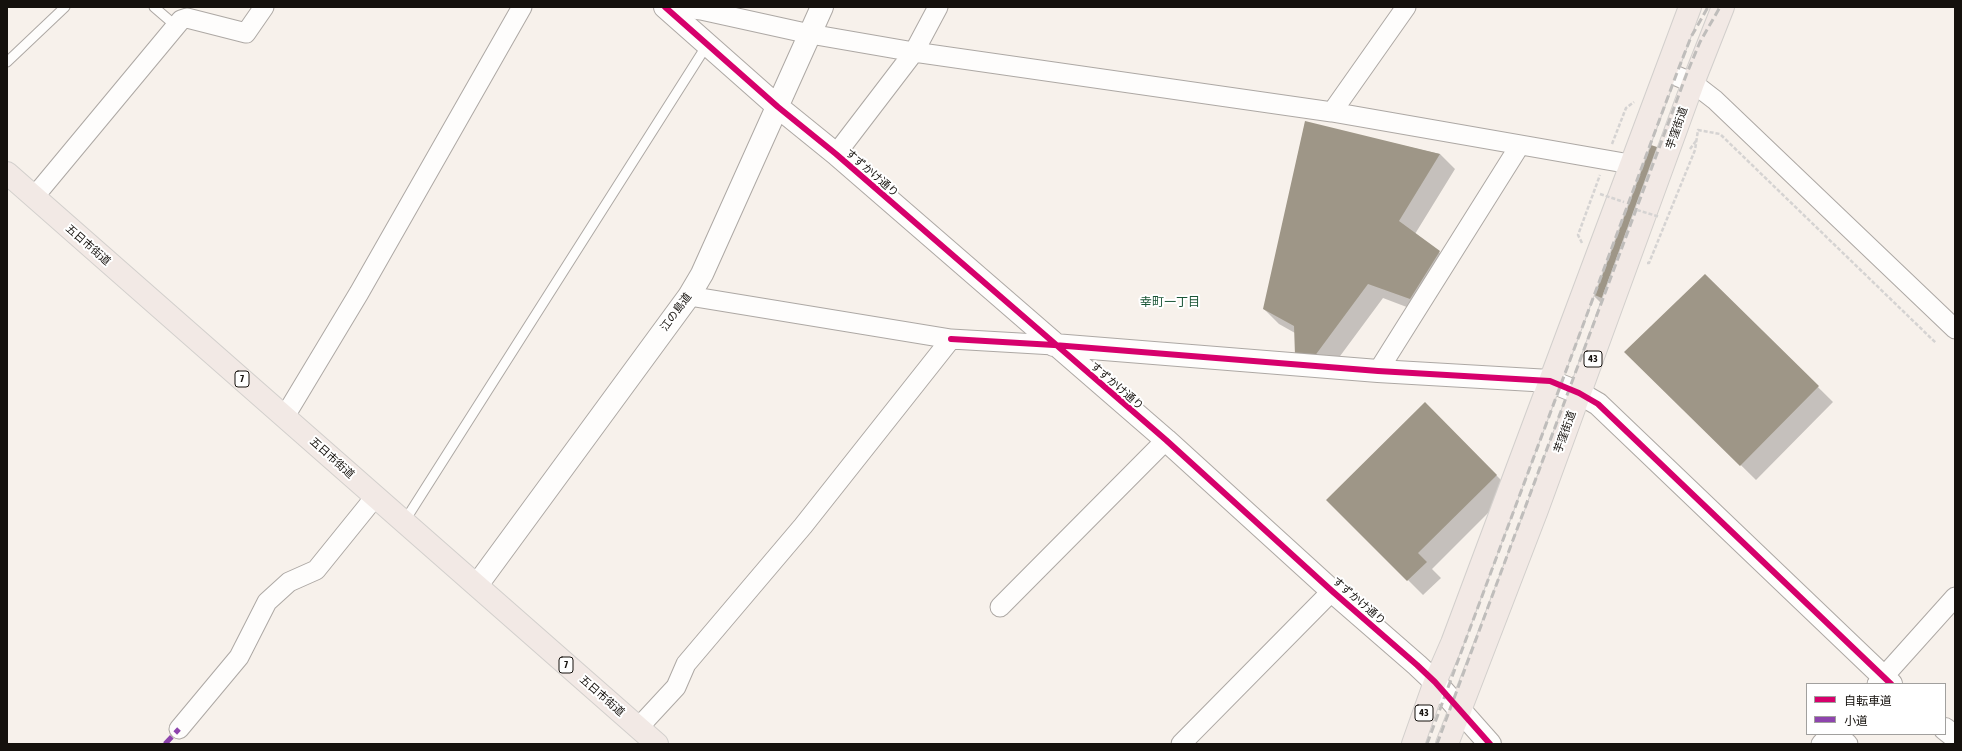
<!DOCTYPE html>
<html>
<head>
<meta charset="utf-8">
<style>
	body { margin:0 }
	#map { position:relative; width:1962px; height:751px; overflow:hidden; background:#f7f1eb; font-family:"Asap Condensed","Noto Sans JP",sans-serif }
	canvas { display:block }
	.frame { position:absolute; inset:0; border:8px solid #15110d; pointer-events:none }
	.legend { position:absolute; left:1806px; top:683px; width:140px; height:52px; box-sizing:border-box; background:#fff; border:1px solid #a1a09e; margin:0; padding:5px 7px; list-style:none; font-size:12px; color:#15110d }
	.legend li { display:flex; align-items:center; gap:8px; height:20px }
	.legend b { width:20px; border:1px solid #a1a09e }
</style>
</head>
<body>
<div id="map">
<canvas width="1962" height="751"></canvas>
<div class="frame"></div>
<ul class="legend">
<li><b style="height:5px;background:#d6006c"></b>自転車道</li>
<li><b style="height:5px;background:#8e44ad"></b>小道</li>
</ul>
</div>
<script>
const ctx = document.querySelector('canvas').getContext('2d');
ctx.lineJoin = 'round';
function paint(path, color) {
  ctx.fillStyle = color;
  ctx.fill(path, 'evenodd');
}
function poly(rows) {
  const path = new Path2D();
  for (const r of rows) {
    path.moveTo(r[0], r[1]);
    for (let i = 2; i < r.length; i += 2) path.lineTo(r[i], r[i + 1]);
  }
  return path;
}
function strokePath(path, color, width, dash) {
  ctx.strokeStyle = color;
  ctx.lineWidth = width;
  ctx.lineCap = dash ? 'butt' : 'round';
  ctx.setLineDash(dash || []);
  ctx.stroke(path);
}
function write(font, color, halo, rows, align = 'center') {
  ctx.font = font + ' "Asap Condensed","Noto Sans JP",sans-serif';
  ctx.lineWidth = 4;
  ctx.setLineDash([]);
  ctx.textBaseline = 'middle';
  ctx.strokeStyle = halo;
  ctx.fillStyle = color;
  for (const [text, x, y, turn = 0] of rows) {
    ctx.save();
    ctx.translate(x, y);
    ctx.rotate((+turn || 0) * Math.PI / 180);
    ctx.textAlign = isNaN(turn) ? turn : align;
    if (halo) ctx.strokeText(text, 0, 0);
    ctx.fillText(text, 0, 0);
    ctx.restore();
  }
}
const shadow = poly([
	[1305,123,1440,154,1455,169,1415,234,1439,252,1454,267,1425,314,1383,298,1329,371,1295,333,1279,324,1264,309],
	[1646,144,1602,304,1591,293],
	[1705,275,1833,402,1756,480,1626,352],
	[1425,404,1511,490,1432,569,1441,578,1423,595,1328,500]
]);
const building = poly([
	[1305,121,1440,154,1399,221,1440,251,1410,299,1368,284,1314,357,1295,355,1294,326,1263,309],
	[1645,143,1660,148,1604,299,1590,293],
	[1705,274,1819,386,1740,466,1624,352],
	[1425,402,1497,475,1418,553,1427,562,1407,581,1326,500]
]);
const path = poly([
	[1612,144,1626,108,1634,102],
	[1690,149,1696,141],
	[1582,243,1578,235,1600,175],
	[1647,263,1649,263,1695,150,1698,130,1720,134,1936,343]
]);
const lane = poly([
	[154,7,176,26],
	[7,62,65,7],
	[404,522,707,45]
]);
const street = poly([
	[678,7,701,10,810,34,914,52,1332,112,1630,164],
	[1665,71,1693,83,1715,100,1955,329],
	[1332,112,1406,7],
	[836,154,914,52,938,7],
	[34,197,181,20,187,18,246,33,264,7],
	[951,339,1054,345],
	[1378,371,1520,145],
	[285,416,359,293,522,7],
	[1000,607,1166,440],
	[1877,684,1955,597],
	[638,728,676,687,686,664,803,526,951,339,689,296],
	[179,729,239,657,267,602,289,582,316,570,375,497],
	[1837,734,1848,744],
	[1181,744,1332,591],
	[1821,744,1830,734]
]);
const secondary = poly([
	[665,7,778,107,836,154,1166,440,1332,591,1417,665,1435,682,1490,744],
	[1054,345,1378,371,1550,381,1579,393,1598,404,1891,684],
	[477,585,689,296,702,274,822,7],
	[1945,729,1955,737]
]);
const primary = poly([
	[7,173,657,744],
	[1413,744,1435,682,1452,643,1690,7],
	[1447,744,1537,510,1693,83,1723,7]
]);
const rail = poly([
	[1427,744,1678,70,1691,37,1708,7],
	[1437,744,1687,73,1700,42,1720,7]
]);
const pathBridge = poly([
	[1600,194,1624,202],
	[1637,210,1660,217]
]);
const quiet = poly([
	[165,744,179,729]
]);
const cycleway = poly([
	[665,7,778,107,836,154,1166,440,1332,591,1417,665,1435,682,1490,744],
	[951,339,1054,345,1378,371,1550,381,1579,393,1598,404,1891,684]
]);
const shields = [
	[1593,359,18],
	[242,379,14],
	[566,665,14],
	[1424,713,18]
];
const shieldNames = [
	["43",1593,359],
	["7",242,379],
	["7",566,665],
	["43",1424,713]
];
const streetNames = [
	["芋窪街道",1677,128,-71],
	["すずかけ通り",872,173,41],
	["五日市街道",88,245,41],
	["江の島道",676,312,-54],
	["すずかけ通り",1117,386,41],
	["芋窪街道",1565,432,-70],
	["五日市街道",332,458,42],
	["すずかけ通り",1359,601,41],
	["五日市街道",602,696,41]
];
const neighbourhoodNames = [
	["幸町一丁目",1170,302]
];
paint(shadow, '#0003');
paint(building, '#9e9687');
strokePath(lane, '#ada8a4', 11);
strokePath(street, '#ada8a4', 21);
strokePath(secondary, '#ada8a4', 24);
strokePath(primary, '#d2cfcc', 24);
strokePath(path, '#d5d3d2', 2.5, [4, 2]);
strokePath(lane, '#fefdfc', 9);
strokePath(street, '#fefdfc', 19);
strokePath(secondary, '#fefdfc', 22);
strokePath(primary, '#f2e9e5', 22);
strokePath(rail, '#bfbdbb', 3, [8, 4]);
strokePath(pathBridge, '#d5d3d2', 2.5, [4, 2]);
strokePath(quiet, '#8e44ad', 5, [10, 5]);
strokePath(cycleway, '#d6006c', 6);
for (const [x, y, w] of shields) {
  const box = new Path2D();
  box.roundRect(x - w / 2, y - 8, w, 16, 3);
  ctx.fillStyle = '#fff';
  ctx.fill(box);
  strokePath(box, '#15110d', 1);
}
write('bold 10px', '#15110d', null, shieldNames);
write('11px', '#15110d', '#fff', streetNames);
write('12px', '#195435', '#fff', neighbourhoodNames);
</script>
</body>
</html>
